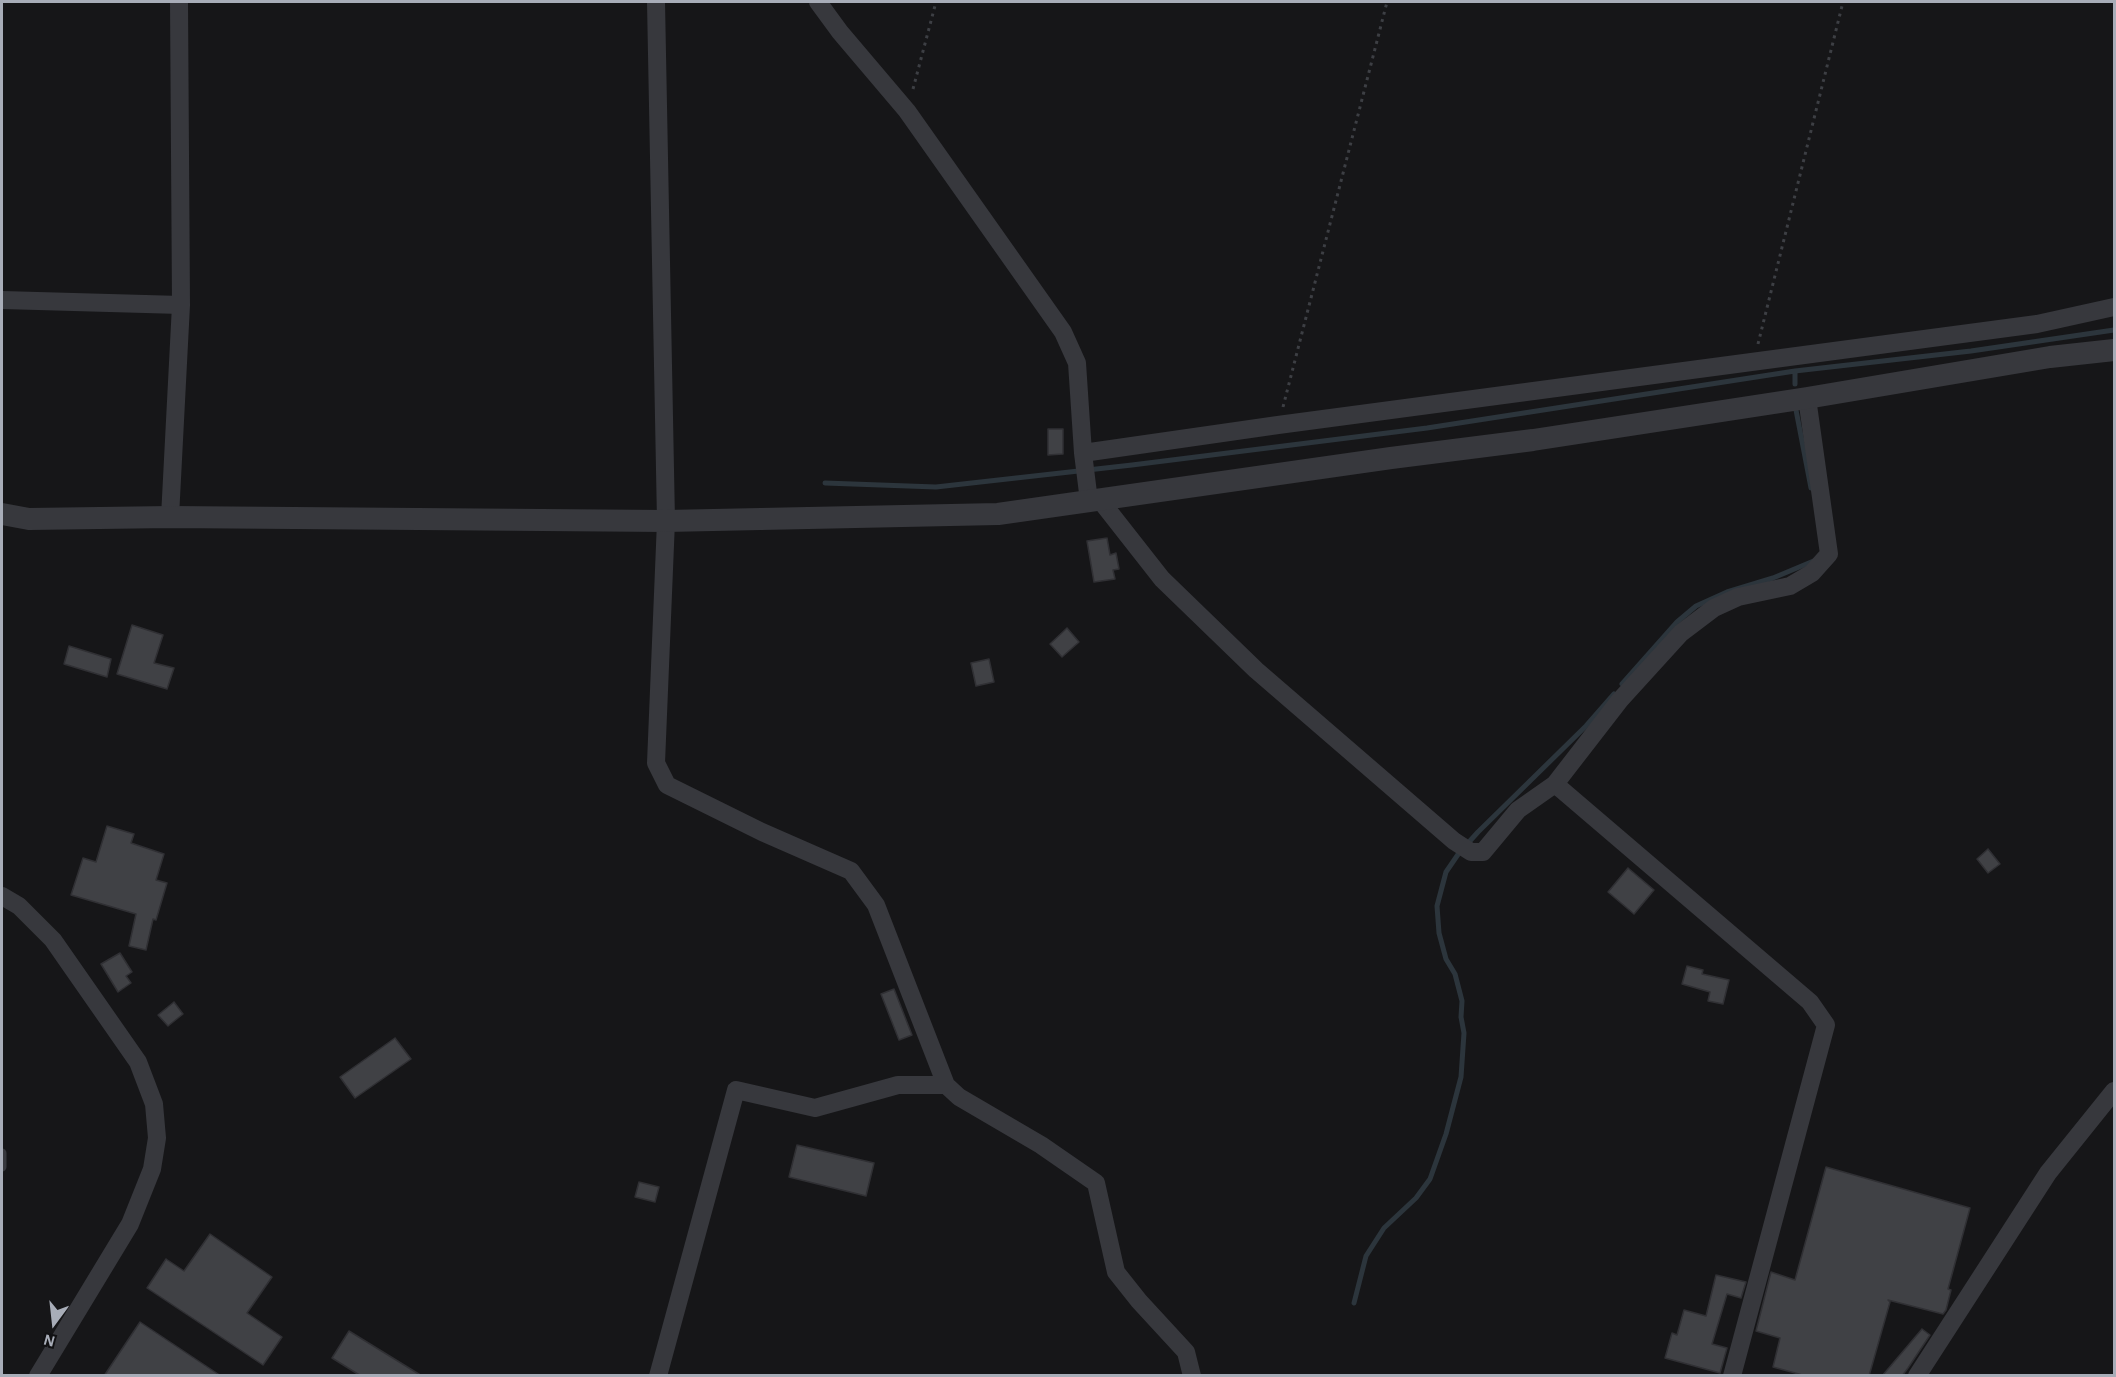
<!DOCTYPE html>
<html>
<head>
<meta charset="utf-8">
<style>
	body { margin:0 }
	#map { position:relative; width:2116px; height:1377px; overflow:hidden; background:#161618; font-family:"Alegreya Sans",sans-serif }
	canvas { display:block }
	.frame { position:absolute; inset:0; border:3px solid #a8adb8; pointer-events:none }
	.north { position:absolute; left:24px; top:1293px; width:60px; height:60px; -webkit-text-stroke:4px #111113; paint-order:stroke; rotate:195deg; font-size:16px; font-weight:700; line-height:24px; text-align:center; color:#a8adb8 }
	.north::after { content:''; display:block; margin:auto; width:21px; height:27px; background:#a8adb8; clip-path:polygon(50% 0,100% 100%,50% 72%,0 100%) }
</style>
</head>
<body>
<div id="map">
<canvas width="2116" height="1377"></canvas>
<div class="frame"></div>
<div class="north">N</div>
</div>
<script>
const ctx = document.querySelector('canvas').getContext('2d');
ctx.lineJoin = 'round';
function poly(rows) {
  const path = new Path2D();
  for (const r of rows) {
    path.moveTo(r[0], r[1]);
    for (let i = 2; i < r.length; i += 2) path.lineTo(r[i], r[i + 1]);
  }
  return path;
}
function strokePath(path, color, width, dash) {
  ctx.strokeStyle = color;
  ctx.lineWidth = width;
  ctx.lineCap = dash ? 'butt' : 'round';
  ctx.setLineDash(dash || []);
  ctx.stroke(path);
}
function paint(path, color) {
  ctx.fillStyle = color;
  ctx.fill(path, 'evenodd');
}
const stream = poly([
	[1795,371,1795,384],
	[1796,410,1811,488],
	[825,483,936,487,1132,465,1427,428,1795,371,1971,351,2114,330],
	[1622,684,1677,622,1696,606,1727,592,1773,578,1816,560],
	[1354,1303,1366,1256,1384,1228,1416,1198,1430,1179,1446,1134,1461,1077,1464,1033,1461,1017,1462,1001,1455,974,1446,959,1439,933,1437,906,1446,872,1459,853,1478,832,1586,726,1614,694]
]);
const building = poly([
	[1048,429,1063,429,1063,454,1048,455,1048,429],
	[1107,538,1110,555,1116,553,1119,569,1113,570,1115,579,1094,582,1087,541,1107,538],
	[132,625,163,635,154,663,174,668,167,689,117,674,132,625],
	[1067,628,1079,642,1062,657,1050,644,1067,628],
	[69,646,111,659,107,677,64,664,69,646],
	[989,659,994,682,976,686,971,663,989,659],
	[107,826,134,834,131,843,164,854,156,880,167,883,156,920,153,919,146,950,129,946,136,914,71,895,83,858,96,862,107,826],
	[1988,849,2000,864,1988,873,1977,859,1988,849],
	[1628,868,1654,890,1634,914,1608,892,1628,868],
	[120,953,132,972,126,976,131,983,118,992,101,964,120,953],
	[1687,966,1703,970,1702,974,1729,980,1723,1004,1708,1001,1710,992,1682,984,1687,966],
	[894,989,912,1035,899,1040,881,994,894,989],
	[174,1002,183,1014,168,1026,158,1015,174,1002],
	[395,1038,411,1059,355,1098,340,1077,395,1038],
	[797,1145,874,1163,866,1196,789,1177,797,1145],
	[1826,1167,1970,1208,1948,1289,1951,1290,1946,1310,1943,1314,1888,1300,1890,1302,1869,1376,1806,1376,1773,1367,1780,1338,1756,1331,1771,1272,1795,1280,1826,1167],
	[639,1182,659,1187,655,1202,635,1197,639,1182],
	[210,1234,272,1277,247,1313,282,1337,263,1365,147,1288,166,1259,184,1271,210,1234],
	[1716,1275,1746,1282,1741,1298,1727,1294,1712,1344,1727,1348,1720,1373,1665,1358,1672,1333,1677,1335,1684,1310,1706,1316,1716,1275],
	[140,1322,221,1376,104,1376,140,1322],
	[1922,1329,1930,1335,1908,1368,1902,1376,1882,1376,1922,1329],
	[349,1331,422,1376,361,1376,332,1358,349,1331]
]);
const path = poly([
	[913,89,936,2],
	[1758,344,1843,2],
	[1283,407,1387,2]
]);
const service = poly([
	[2,1153,2,1167]
]);
const minor = poly([
	[656,2,666,521,656,763,667,785,762,832,851,871,876,905,946,1085,959,1097,1041,1145,1096,1183,1116,1272,1139,1301,1186,1352,1192,1376],
	[818,2,840,32,907,111,1063,332,1077,363,1083,453,1089,501],
	[2,300,181,305],
	[1083,453,1278,425,2037,324,2114,307],
	[1100,500,1162,579,1256,670,1454,841,1471,852,1483,852,1518,810,1555,784,1620,700,1681,633,1714,608,1738,597,1790,586,1812,573,1829,554,1807,398],
	[170,517,181,305,179,2],
	[1555,784,1810,1002,1826,1025,1732,1376],
	[2,896,19,906,53,940,138,1062,154,1104,157,1138,152,1169,130,1224,38,1376],
	[658,1376,736,1090,815,1108,898,1085,946,1085],
	[1917,1376,2048,1173,2114,1091]
]);
const tertiary = poly([
	[2,514,29,519,170,517,666,521,998,514,1391,458,1533,440,1807,398,2050,357,2114,350]
]);
strokePath(stream, '#2c353c', 5);
paint(building, '#404145');
strokePath(building, '#303034', 1.5);
strokePath(path, '#3d3f44', 3, [3, 4.5]);
strokePath(service, '#37383d', 9);
strokePath(minor, '#37383d', 18);
strokePath(tertiary, '#37383d', 22);
</script>
</body>
</html>
